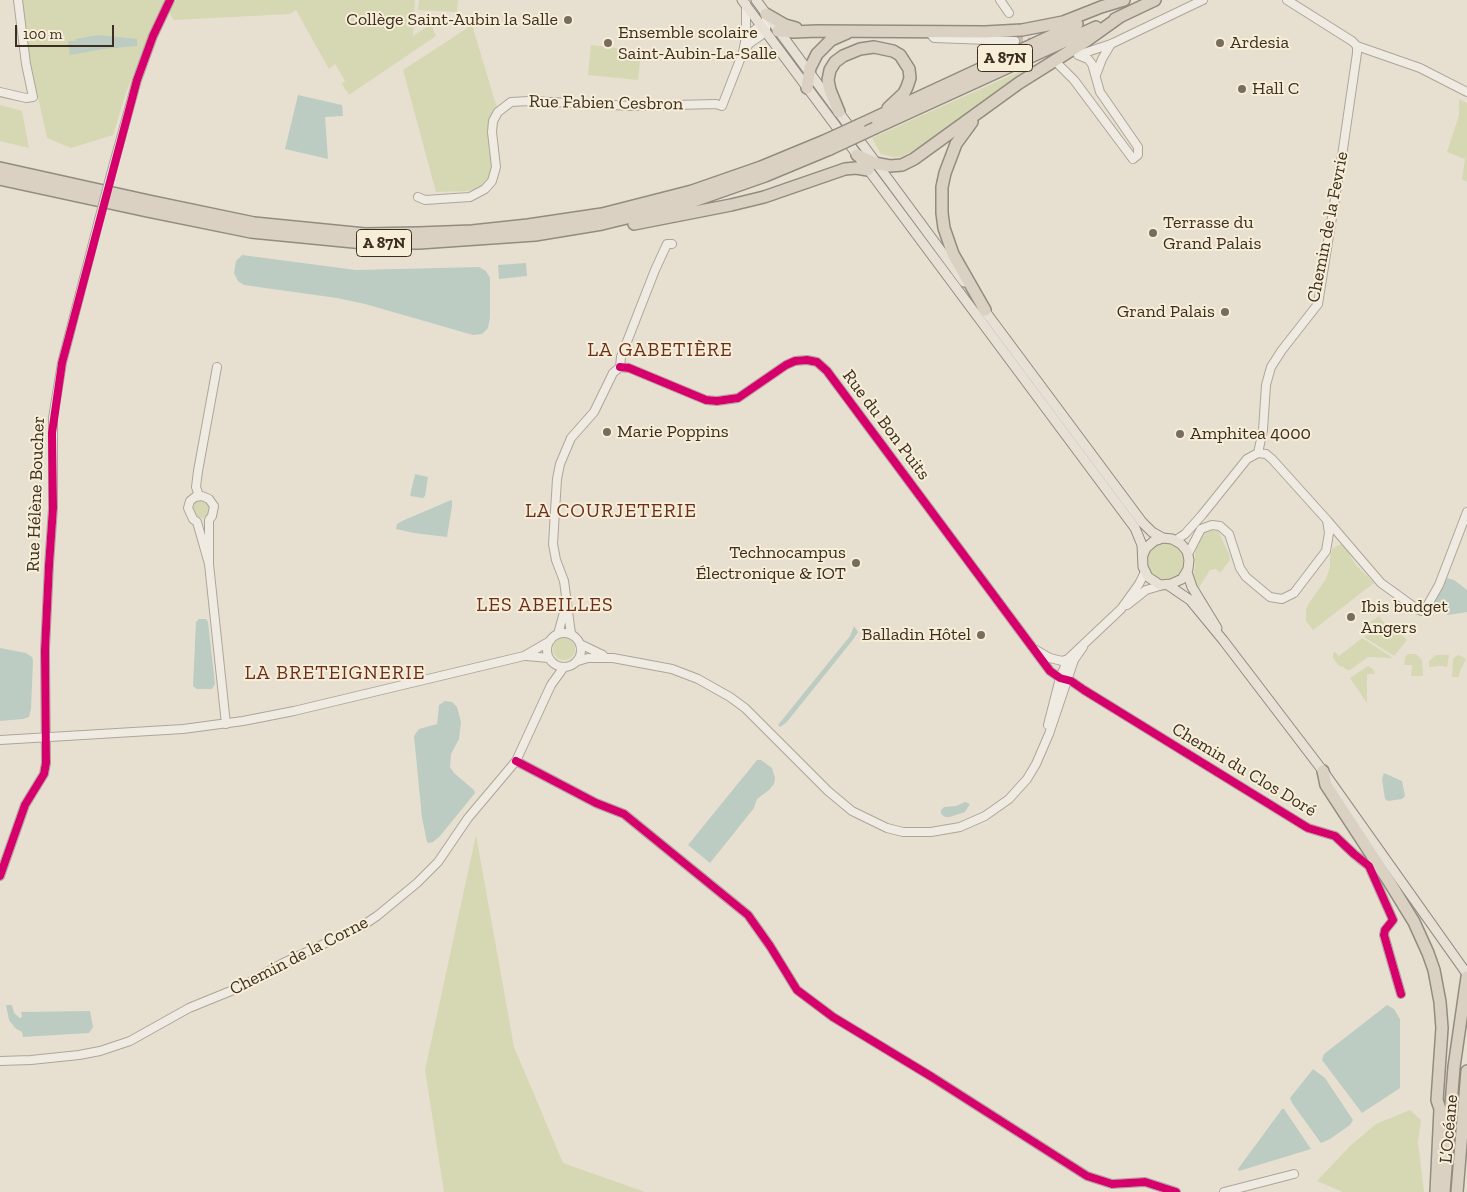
<!DOCTYPE html>
<html>
<head>
<meta charset="utf-8">
<style>
	body { margin:0 }
	#map { position:relative; width:1467px; height:1192px; overflow:hidden; background:#e7e0d1; font-family:"Zilla Slab",serif }
	canvas { display:block }
	.scale { position:absolute; left:15px; top:25px; width:99px; height:22px; box-sizing:border-box; border:2px solid #3d2e20; border-top:0; padding-left:6px; font-size:15px; line-height:18px; white-space:nowrap; color:#3d2e20; -webkit-text-stroke:4px #f7eed8; paint-order:stroke }
</style>
</head>
<body>
<div id="map">
<canvas width="1467" height="1192"></canvas>
<div class="scale">100 m</div>
</div>
<script>
const ctx = document.querySelector('canvas').getContext('2d');
ctx.lineJoin = 'round';
function paint(path, color) {
  ctx.fillStyle = color;
  ctx.fill(path, 'evenodd');
}
function poly(rows) {
  const path = new Path2D();
  for (const r of rows) {
    if (r.length === 3) {
      path.moveTo(r[0] + r[2], r[1]);
      path.arc(r[0], r[1], r[2], 0, 2 * Math.PI);
      continue;
    }
    path.moveTo(r[0], r[1]);
    for (let i = 2; i < r.length; i += 2) path.lineTo(r[i], r[i + 1]);
  }
  return path;
}
function strokePath(path, color, width, dash) {
  ctx.strokeStyle = color;
  ctx.lineWidth = width;
  ctx.lineCap = dash ? 'butt' : 'round';
  ctx.setLineDash(dash || []);
  ctx.stroke(path);
}
function write(font, color, halo, rows, align = 'center') {
  ctx.font = font + ' "Zilla Slab",serif';
  ctx.lineWidth = 4;
  ctx.setLineDash([]);
  ctx.textBaseline = 'middle';
  ctx.strokeStyle = halo;
  ctx.fillStyle = color;
  for (const [text, x, y, turn = 0] of rows) {
    ctx.save();
    ctx.translate(x, y);
    ctx.rotate((+turn || 0) * Math.PI / 180);
    ctx.textAlign = isNaN(turn) ? turn : align;
    if (halo) ctx.strokeText(text, 0, 0);
    ctx.fillText(text, 0, 0);
    ctx.restore();
  }
}
const green = poly([
	[20,0,167,0,153,25,126,93,113,135,71,148,47,138,27,47],
	[176,0,415,0,413,36,431,24,436,36,349,95,342,84,345,81,335,64,329,69,296,10,290,14,174,20,171,16,170,12],
	[419,0,458,0,457,12,418,10],
	[472,25,497,108,489,125,494,164,489,179,485,186,468,191,436,192,403,70],
	[591,45,641,51,638,80,588,75],
	[1036,64,925,144,901,157,893,157,881,154,872,138],
	[1459,99,1467,103,1467,182,1462,179,1465,159,1447,152,1459,115],
	[0,105,22,111,29,148,0,141],
	[202,509,9],
	[1209,530,1218,531,1229,554,1230,560,1220,573,1216,569,1210,570,1198,589,1193,576,1195,566,1195,552,1202,535],
	[1166,561,19],
	[1341,544,1345,547,1356,565,1374,583,1313,630,1306,621,1306,610,1309,603,1326,579,1330,567,1330,556,1333,548],
	[1379,616,1386,625,1389,623,1407,640,1394,656,1364,637,1374,629,1370,622],
	[564,649,11],
	[1362,638,1393,658,1368,657,1350,670,1347,670,1342,666,1340,667,1333,658,1333,653,1335,652,1339,656],
	[1408,654,1416,654,1422,660,1423,676,1411,676,1412,665,1404,665,1405,657],
	[1436,655,1449,655,1447,667,1441,666,1429,667,1429,661],
	[1459,655,1466,659,1460,671,1459,677,1452,677,1453,659,1456,656],
	[1368,666,1373,669,1375,674,1367,674,1367,703,1350,678],
	[476,835,514,1047,563,1163,645,1192,444,1192,425,1070],
	[1410,1110,1421,1120,1418,1142,1424,1192,1343,1192,1317,1181,1350,1146,1376,1124]
]);
const water = poly([
	[98,35,137,39,137,46,103,49,70,55,68,41,75,41,76,39],
	[298,95,342,105,343,116,325,117,328,159,285,149],
	[242,255,356,270,479,267,486,271,490,278,490,318,488,328,482,334,473,335,365,304,337,298,244,285,238,281,234,273,236,261],
	[526,263,527,276,499,279,498,265],
	[415,474,428,477,425,496,423,498,410,496],
	[451,500,452,500,452,506,447,537,414,533,396,529,397,524,402,521],
	[1447,578,1454,580,1467,590,1467,612,1448,615,1433,604,1432,603],
	[199,619,206,619,208,622,215,684,212,689,197,689,193,686,196,622],
	[854,626,858,632,852,641,786,723,780,727,778,725,850,636],
	[0,648,26,653,32,657,33,661,31,709,29,717,23,719,0,721],
	[445,701,452,702,457,707,461,722,459,739,451,754,450,767,454,773,474,790,475,793,440,836,433,842,429,843,427,842,422,818,414,736,419,729,437,724,439,705],
	[757,760,761,760,772,768,775,778,774,784,769,790,757,799,754,808,710,863,688,845],
	[1384,773,1402,781,1405,796,1402,799,1388,801,1385,799,1382,779],
	[965,802,970,804,965,812,950,817,945,817,941,814,941,810,944,807,956,806],
	[6,1005,12,1005,14,1013,20,1018,22,1017,21,1012,90,1011,93,1027,89,1033,23,1037,22,1032,15,1028,9,1020],
	[1387,1005,1394,1009,1400,1019,1400,1088,1362,1113,1322,1060,1324,1054],
	[1313,1069,1325,1078,1353,1120,1350,1125,1330,1139,1321,1143,1292,1103,1290,1098],
	[1282,1109,1284,1109,1311,1149,1239,1171,1238,1169]
]);
const minorTunnel = poly([
	[1015,41,1027,41,1042,47,1058,64]
]);
const minor = poly([
	[1000,0,1009,13],
	[1287,0,1352,41,1357,46,1420,68,1467,92],
	[929,32,934,38,1015,41],
	[746,37,757,28,766,27],
	[744,50,750,43,766,32,766,14],
	[1078,55,1111,44,1203,0],
	[1059,65,1074,80,1133,159,1138,155,1138,147,1100,92,1092,64,1088,59,1078,55],
	[1096,75,1102,59,1111,44],
	[0,92,26,98,33,97,26,64,18,0],
	[111,174,137,80,153,36,170,0],
	[418,197,425,200,470,197,485,189,492,181,496,167,492,132,493,121,498,112,511,102,529,101,633,106,716,104,722,106,743,52,746,37,746,4],
	[620,367,629,368,706,400,717,401,738,398,786,365,795,361,807,360,817,362,827,371,1050,671,1060,678,1071,681,1084,690,1308,828,1335,836,1354,854,1369,866,1393,920,1385,930,1384,935,1401,994],
	[620,367,621,357,655,270,667,244,672,244],
	[1258,453,1263,430,1266,385,1271,367,1282,350,1318,304,1343,149,1357,53,1357,46],
	[199,496,196,487,198,471,217,367],
	[1327,520,1381,583,1417,609,1422,611,1426,608,1439,585,1467,512],
	[1176,540,1185,534,1202,515,1247,459,1258,453,1266,454,1272,459,1327,520,1329,533,1326,551,1294,593,1282,599,1270,597,1246,577,1240,568,1229,534,1220,526,1212,525,1201,529,1188,554],
	[209,564,197,522,193,519,188,508,190,501,195,497,202,496,209,499,214,506,212,516,209,520,209,564,226,724],
	[1127,605,1146,590,1163,585],
	[564,650,17],
	[558,634,566,605],
	[571,634,564,581,556,560,553,544,557,479,560,464,571,438,594,412,613,373,620,367],
	[580,644,603,655],
	[1036,650,1050,658,1062,661,1068,659],
	[526,656,549,658],
	[578,661,588,658,613,658,672,669,698,679,730,697,745,708,828,791,852,811,887,828,903,832,931,832,960,827,985,816,1009,799,1027,779,1036,764,1049,734,1074,660,1083,647],
	[1048,725,1060,678,1068,659,1121,609,1139,584,1145,572],
	[0,740,183,729,243,721,294,711,524,656,550,641],
	[516,761,596,803,624,814,748,915,770,946,797,990,833,1017,932,1077,1087,1176,1112,1184,1145,1182,1176,1192],
	[0,876,25,805,44,774,46,763,45,650,49,565,53,508,53,418,62,363,99,220],
	[0,1061,31,1060,79,1055,100,1051,130,1041,189,1008,243,986,283,963,362,926,377,916,417,883,438,862,468,818,516,761,551,685,564,667],
	[1224,1192,1294,1174]
]);
const major = poly([
	[742,0,1135,528,1142,545,1143,567,1148,577,1160,585,1171,584,1182,579,1188,569,1189,560,1187,551,1181,544,1172,539,1163,538,1154,541,1146,548,1143,555],
	[756,0,964,282],
	[982,307,1142,522,1152,532,1163,538],
	[1187,572,1192,587,1217,628],
	[1168,585,1190,600,1223,640,1323,771,1467,974]
]);
const highway = poly([
	[766,14,785,25,796,28],
	[1115,19,1155,0],
	[778,31,794,32,817,31,985,32,1022,30,1063,22,1101,7,1124,0],
	[807,88,810,68,817,54,831,40,847,33],
	[839,112,830,90,828,80,830,70,835,62,843,56,860,49,874,47,893,51,900,55,909,69,910,78,907,87,904,93,888,108],
	[972,122,956,144,945,173,942,187,942,213,944,228,953,254,985,310],
	[859,125,1077,24],
	[875,128,1096,27],
	[857,155,874,163,890,166,902,165,914,159,1019,83,1086,41,1121,16],
	[0,168,149,201,254,223,365,234,419,233,472,231,528,225,602,214,692,191,761,167,824,141],
	[0,179,147,211,251,232,364,243,419,243,535,235,602,224,688,203,765,176,830,149],
	[634,224,731,205,764,197,845,169,856,168,868,170],
	[1323,771,1326,785,1390,883,1414,922,1428,953,1434,970,1440,1002,1442,1028,1437,1100,1440,1109,1436,1192],
	[1444,1192,1454,1067,1467,977],
	[1457,1192,1467,1071]
]);
const minorBridge = poly([
	[99,220,111,174]
]);
const highwayBridge = poly([
	[824,141,859,125],
	[830,149,875,128]
]);
const cycleway = poly([
	[620,367,629,368,706,400,717,401,738,398,786,365,795,361,807,360,817,362,827,371,1050,671,1060,678,1071,681,1084,690,1308,828,1335,836,1354,854,1369,866,1393,920,1385,930,1384,935,1401,994],
	[516,761,596,803,624,814,748,915,770,946,797,990,833,1017,932,1077,1087,1176,1112,1184,1145,1182,1176,1192],
	[0,876,25,805,44,774,46,763,45,650,49,565,53,508,52,433,62,363,137,80,153,36,170,0]
]);
const markers = [
	[568,20,5,"#786c5e"],
	[608,43,5,"#786c5e"],
	[1220,43,5,"#786c5e"],
	[1242,89,5,"#786c5e"],
	[1153,233,5,"#786c5e"],
	[1225,312,5,"#786c5e"],
	[607,432,5,"#786c5e"],
	[1180,434,5,"#786c5e"],
	[856,563,5,"#786c5e"],
	[1351,617,5,"#786c5e"],
	[981,635,5,"#786c5e"]
];
const shields = [
	[1005,58,55],
	[384,243,55]
];
const shieldNames = [
	["A 87N",1005,58],
	["A 87N",384,243]
];
const poiNames = [
	["Collège Saint-Aubin la Salle",558,20,"right"],
	["Ensemble scolaire",618,33],
	["Saint-Aubin-La-Salle",618,54],
	["Ardesia",1230,43],
	["Hall C",1252,89],
	["Terrasse du",1163,223],
	["Grand Palais",1163,244],
	["Grand Palais",1215,312,"right"],
	["Marie Poppins",617,432],
	["Amphitea 4000",1190,434],
	["Technocampus",846,553,"right"],
	["Électronique & IOT",846,574,"right"],
	["Ibis budget",1361,607],
	["Angers",1361,628],
	["Balladin Hôtel",971,635,"right"]
];
const streetNames = [
	["Rue Fabien Cesbron",606,103,1],
	["Chemin de la Fevrie",1328,227,-79],
	["Rue du Bon Puits",886,425,53],
	["Rue Hélène Boucher",36,494,-88],
	["Chemin du Clos Doré",1244,770,31],
	["Chemin de la Corne",299,956,-27],
	["L’Océane",1449,1129,-85]
];
const quarterNames = [
	["LA GABETIÈRE",660,350],
	["LA COURJETERIE",611,511],
	["LES ABEILLES",545,605],
	["LA BRETEIGNERIE",335,673]
];
paint(green, '#d6d7b3');
paint(water, '#bcccc2');
strokePath(minorTunnel, '#c5bcae', 8, [8, 4]);
strokePath(minor, '#ada599', 10);
strokePath(major, '#928b80', 11);
strokePath(highway, '#928b80', 14);
strokePath(minor, '#efebe3', 8);
strokePath(major, '#e6e1d4', 9);
strokePath(highway, '#dad1c2', 11);
strokePath(minorBridge, '#ada599', 10, []);
strokePath(highwayBridge, '#928b80', 14, []);
strokePath(minorBridge, '#efebe3', 8);
strokePath(highwayBridge, '#dad1c2', 11);
strokePath(cycleway, '#d6006c', 8);
for (const [x, y, r, color] of markers) {
  const dot = new Path2D();
  dot.arc(x, y, r, 0, 2 * Math.PI);
  ctx.fillStyle = color;
  ctx.fill(dot);
  strokePath(dot, '#f7eed8', 2);
}
for (const [x, y, w] of shields) {
  const box = new Path2D();
  box.roundRect(x - w / 2, y - 13.5, w, 27, 4);
  ctx.fillStyle = '#f7eed8';
  ctx.fill(box);
  strokePath(box, '#3d2e20', 1);
}
write('bold 16px', '#3d2e20', null, shieldNames);
write('18px', '#3d2e20', '#f7eed8', poiNames, 'left');
write('18px', '#3d2e20', '#f7eed8', streetNames);
ctx.letterSpacing = '1px';
write('20px', '#6b2e1e', '#f7eed8', quarterNames);
ctx.letterSpacing = '0px';
</script>
</body>
</html>
